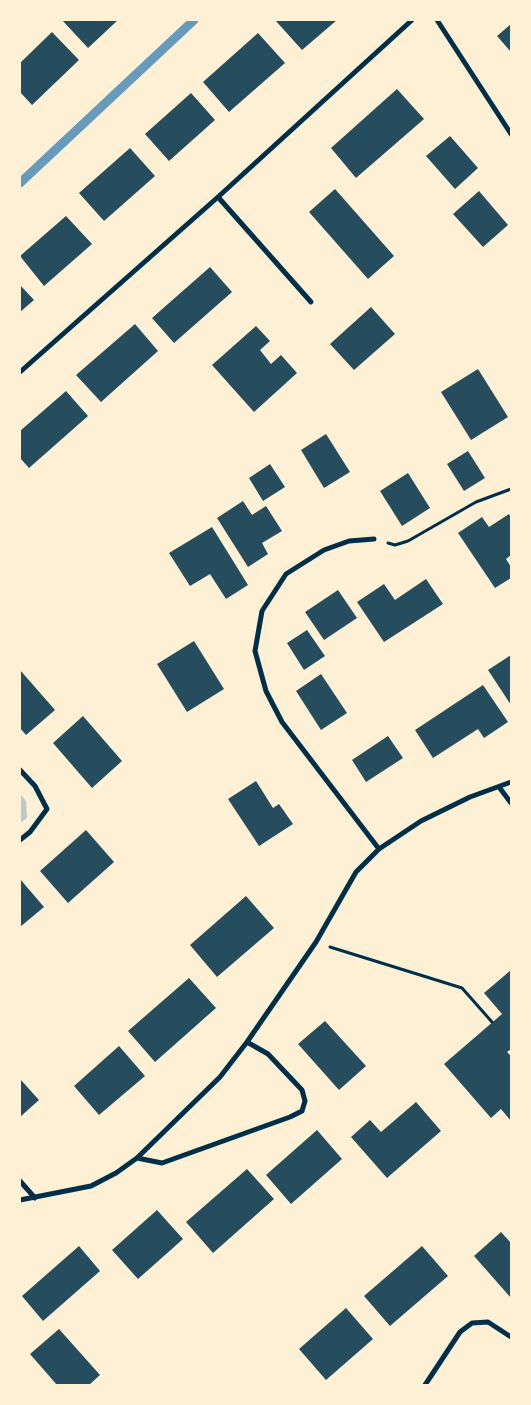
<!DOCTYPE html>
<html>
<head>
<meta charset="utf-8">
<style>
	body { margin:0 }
	#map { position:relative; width:531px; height:1405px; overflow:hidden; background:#fdf0d5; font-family:Jost,sans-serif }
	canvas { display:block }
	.frame { position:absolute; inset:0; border:21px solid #fdf0d5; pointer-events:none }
</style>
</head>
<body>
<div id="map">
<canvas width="531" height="1405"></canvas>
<div class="frame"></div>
</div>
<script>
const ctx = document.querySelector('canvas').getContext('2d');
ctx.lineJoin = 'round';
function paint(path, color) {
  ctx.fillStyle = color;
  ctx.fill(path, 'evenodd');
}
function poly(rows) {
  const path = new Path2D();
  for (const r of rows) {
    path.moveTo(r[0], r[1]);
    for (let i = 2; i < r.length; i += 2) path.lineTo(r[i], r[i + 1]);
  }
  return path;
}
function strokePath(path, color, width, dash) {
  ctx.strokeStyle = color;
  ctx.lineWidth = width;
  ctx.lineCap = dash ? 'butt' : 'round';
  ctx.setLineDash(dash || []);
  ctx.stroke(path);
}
const green = poly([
	[20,794,26,801,27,818,20,823]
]);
const stream = poly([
	[20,183,194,20]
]);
const building = poly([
	[62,20,118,20,88,48],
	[275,20,337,20,302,50],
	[511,24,511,52,497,36],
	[52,32,79,60,32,105,20,92,20,63],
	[258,33,285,63,229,112,203,82],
	[397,89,424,119,356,178,331,148],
	[191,93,215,120,169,161,145,134],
	[450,136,478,168,455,189,426,156],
	[130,148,155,176,104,221,79,193],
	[335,189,394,256,368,279,309,212],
	[479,191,508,225,483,247,453,214],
	[66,216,92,244,44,286,20,256],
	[210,267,232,292,174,343,152,318],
	[20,285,34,300,20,312],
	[371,307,395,334,354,370,330,344],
	[135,324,158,351,101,402,76,375],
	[256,326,270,341,260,350,271,364,281,355,297,373,254,412,212,365],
	[478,369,508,417,471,440,441,392],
	[66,391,88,416,29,468,20,458,20,431],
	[326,434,350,472,324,488,301,450],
	[468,451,485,478,464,491,447,464],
	[270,464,285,487,263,501,249,478],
	[408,473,430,508,402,526,380,491],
	[243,501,252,515,266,506,282,531,262,543,268,554,248,567,217,518],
	[509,514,511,518,511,555,506,559,511,567,511,578,495,588,458,533,482,517,489,527],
	[212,527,248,585,226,599,210,574,190,586,169,553],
	[426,579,443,604,384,642,357,602,384,584,395,600],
	[338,590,357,618,324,640,305,612],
	[307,630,325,656,304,670,287,643],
	[194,641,224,689,187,712,157,664],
	[511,655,511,705,488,670],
	[20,670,55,710,26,735,20,728],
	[321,674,347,713,321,730,296,691],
	[483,685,508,722,484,738,478,729,433,758,415,730],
	[83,716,122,761,92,788,53,743],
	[388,736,403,758,366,782,352,760],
	[256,781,273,808,279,804,293,824,259,846,228,799],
	[86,830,114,862,68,903,40,871],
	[20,879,44,907,20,927],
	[246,896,274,928,217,977,190,945],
	[511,970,511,1049,507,1052,511,1056,511,1121,501,1109,491,1118,444,1064,502,1014,484,993],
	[189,978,216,1008,155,1062,128,1031],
	[325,1021,366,1066,339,1090,298,1044],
	[119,1046,145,1076,99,1115,74,1086],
	[20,1079,39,1100,20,1117],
	[416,1102,441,1131,387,1178,351,1137,370,1120,381,1132],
	[317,1130,342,1159,291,1204,266,1175],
	[247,1169,274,1199,213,1253,186,1222],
	[157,1210,183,1239,138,1279,112,1250],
	[501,1232,511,1243,511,1298,474,1256],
	[79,1246,100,1271,43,1321,22,1296],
	[422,1246,448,1276,390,1326,364,1296],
	[346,1308,373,1339,326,1380,299,1349],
	[59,1329,100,1375,89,1385,57,1385,30,1354]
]);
const path = poly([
	[388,543,395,545,408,541,476,502,511,489],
	[330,947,462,988,492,1022]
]);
const minor = poly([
	[437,20,511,134],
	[218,197,311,302],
	[20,372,218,197,412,20],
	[374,539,349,541,324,550,286,574,262,611,255,651,266,691,282,722,379,849],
	[20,770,35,786,47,809,30,832,20,840],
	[499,787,511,803],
	[137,1158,162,1163,290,1117,302,1111,305,1101,302,1090,268,1054,247,1042],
	[20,1181,35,1198],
	[20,1200,91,1186,116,1173,137,1158,220,1077,247,1042,316,942,356,872,379,849,421,821,470,797,511,782],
	[425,1385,460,1332,472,1323,488,1322,511,1337]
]);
paint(green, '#b9caca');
strokePath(stream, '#669bbc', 9);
paint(building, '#264d5e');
strokePath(path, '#003049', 3);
strokePath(minor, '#003049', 5);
</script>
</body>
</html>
